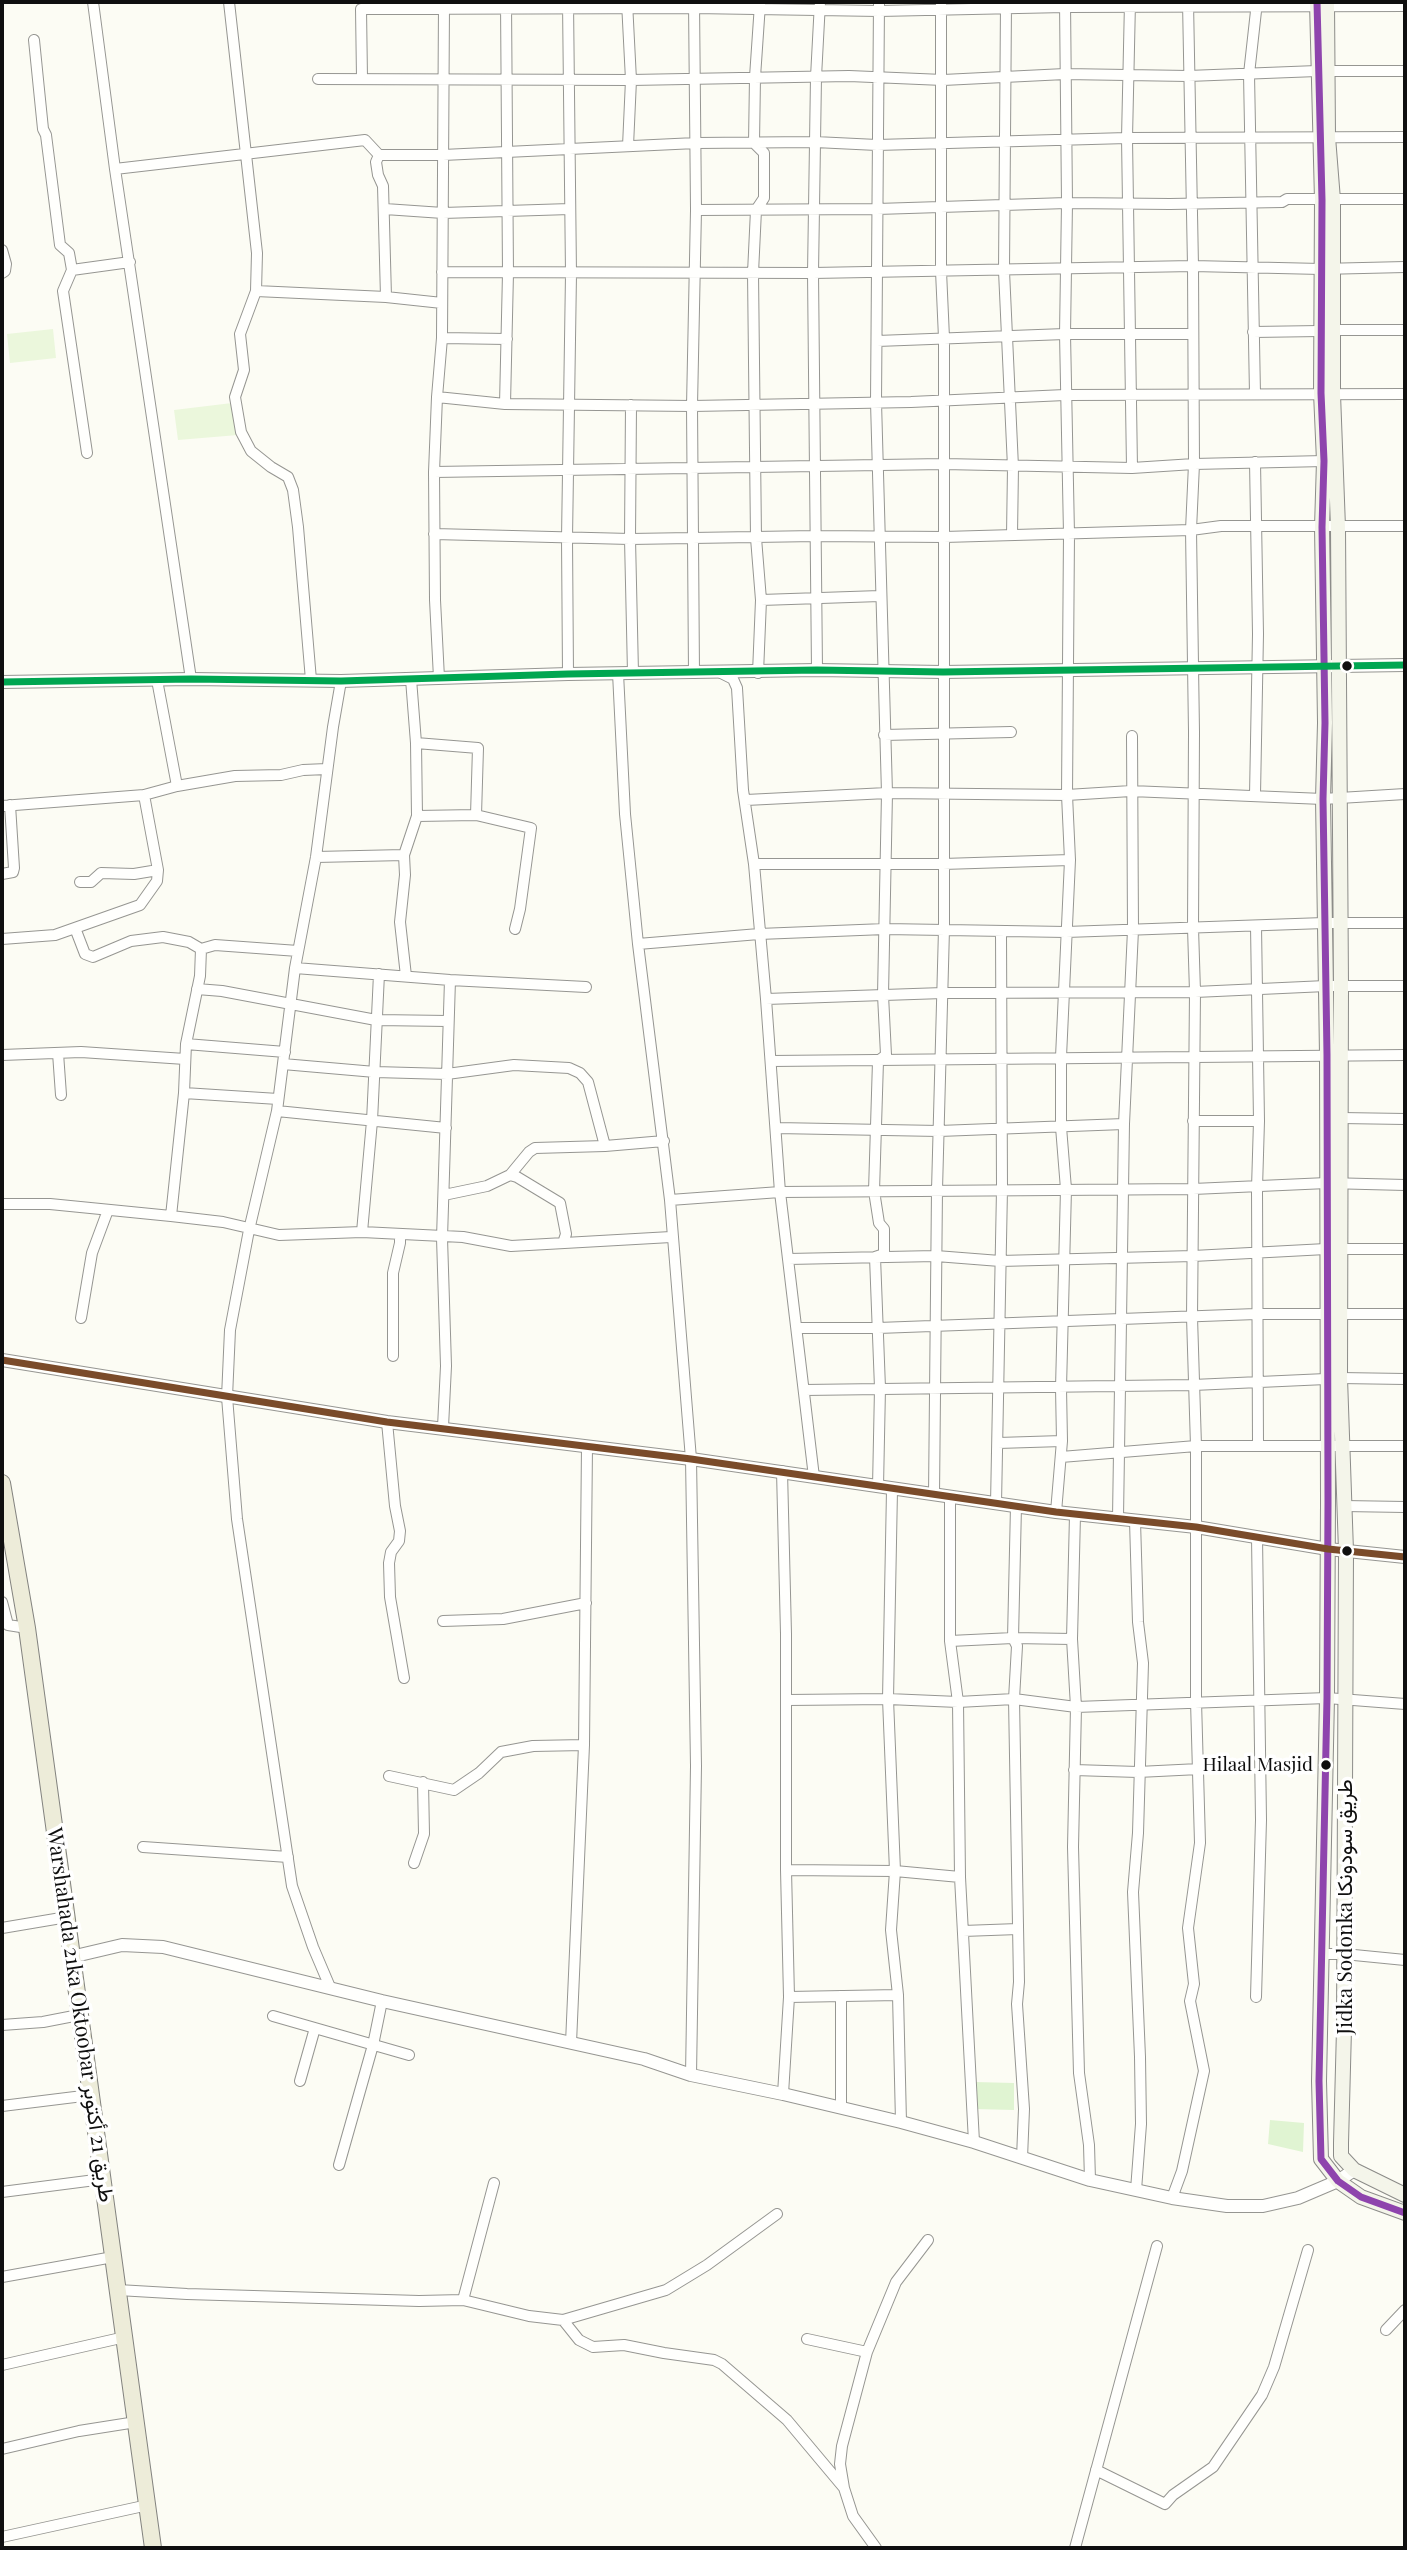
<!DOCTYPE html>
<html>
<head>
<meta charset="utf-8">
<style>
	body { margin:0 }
	#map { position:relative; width:1407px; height:2550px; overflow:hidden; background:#fcfcf4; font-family:"Playfair Display",serif }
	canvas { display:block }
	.frame { position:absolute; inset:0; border:4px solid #0f0f0f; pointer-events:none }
</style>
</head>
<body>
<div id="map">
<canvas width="1407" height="2550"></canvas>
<div class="frame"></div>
</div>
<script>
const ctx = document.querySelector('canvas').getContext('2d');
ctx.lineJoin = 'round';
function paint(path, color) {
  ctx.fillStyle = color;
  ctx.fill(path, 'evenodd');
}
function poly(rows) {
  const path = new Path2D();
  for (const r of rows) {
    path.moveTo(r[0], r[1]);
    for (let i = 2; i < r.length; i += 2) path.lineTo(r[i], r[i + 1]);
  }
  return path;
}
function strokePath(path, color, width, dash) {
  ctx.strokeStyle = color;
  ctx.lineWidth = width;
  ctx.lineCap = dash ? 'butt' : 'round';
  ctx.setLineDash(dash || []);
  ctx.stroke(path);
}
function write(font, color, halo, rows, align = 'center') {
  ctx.font = font + ' "Playfair Display",Vazirmatn,serif';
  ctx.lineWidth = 7;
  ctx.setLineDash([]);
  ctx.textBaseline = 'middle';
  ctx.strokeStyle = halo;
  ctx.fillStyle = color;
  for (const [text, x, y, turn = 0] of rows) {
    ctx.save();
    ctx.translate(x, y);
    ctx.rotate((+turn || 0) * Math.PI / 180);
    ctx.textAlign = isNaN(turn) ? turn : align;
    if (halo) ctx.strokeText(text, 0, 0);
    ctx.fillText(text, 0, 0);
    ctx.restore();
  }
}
const green = poly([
	[975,2082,1014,2083,1014,2110,974,2109],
	[1270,2120,1304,2123,1303,2152,1268,2144]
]);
const pitch = poly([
	[53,329,56,358,10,363,7,334],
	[232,403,238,435,178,440,174,410]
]);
const minor = poly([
	[93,2,115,169,191,679],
	[229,2,257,253,256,291,240,334,244,370,235,397,241,432,251,451,271,467,288,477,293,490,298,527,311,680],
	[627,2,631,80,628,146],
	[1130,2,1127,138,1132,468],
	[1006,3,1004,271,1013,467,1012,535],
	[34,40,43,129,46,135,60,245,69,253,72,270,63,291,87,453],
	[1329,71,1405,71],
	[362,78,361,9,694,8,879,11,1065,7,1405,6],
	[318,79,631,80,849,76,943,80,1065,74,1188,76,1317,71],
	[379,155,443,155,696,143,815,142,877,145,1127,138,1405,137],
	[379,155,376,162,378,175,383,186,386,297],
	[115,169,365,140,379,155],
	[385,209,443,213,570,209],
	[696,210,877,209,1067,203,1170,204,1282,202,1287,199,1405,199],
	[2,250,6,264,5,271,2,273],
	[72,270,130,262],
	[442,272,813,273,1193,266,1321,269,1405,267],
	[256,291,386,297,442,303],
	[1331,330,1405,330],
	[1253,332,1320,331],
	[442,338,507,339],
	[877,341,1065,334,1192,334],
	[1255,394,1249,74,1257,2],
	[437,397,505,404,692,406,911,402,1065,395,1405,394],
	[505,404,508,273,506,2],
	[631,405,630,539,633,673],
	[434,472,944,464,1132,468,1194,464,1324,461],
	[434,534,630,539,816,536,944,537,1191,530,1221,526,1405,526],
	[761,600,880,596],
	[817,670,813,273,816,77,820,2],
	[618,673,625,814,638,944,670,1200,691,1459,696,1766,691,2075],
	[694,673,692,406,696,210,694,2],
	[721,673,733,679,737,688,743,790,754,864,766,999,780,1192,814,1477],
	[758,673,761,600,756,538,753,273,756,210,764,198,764,153,754,143,755,77,760,4],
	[568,674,567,538,571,274,568,2],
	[439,678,435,600,434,472,437,397,442,338,444,5],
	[157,680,177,786],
	[884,735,1011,732],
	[416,743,478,748,476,815],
	[1255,795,1258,634,1255,462],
	[746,800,887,793,1067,795,1131,791,1323,799,1405,794],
	[2,806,144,795,177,786,235,776,281,775,303,770,327,769],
	[417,816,476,815,531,828,520,909,515,929],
	[316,857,404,855],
	[754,864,943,864,1070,860],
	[2,874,13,872,14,868,10,805],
	[80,882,91,882,101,873,134,874,158,870],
	[1256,926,1259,1121,1257,1188,1258,1446],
	[75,928,85,954,93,957,131,941,163,937,189,942,201,949,215,945,298,951],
	[2,939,55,935,140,905,157,881,158,870,144,795],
	[638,944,759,934,885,929,1066,932,1324,923,1405,923],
	[295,968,450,980,586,987],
	[406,976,400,922,405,875,404,855,417,816,416,743,411,679],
	[197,989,222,991,376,1020,448,1021],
	[766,999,943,993,1195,992,1326,986,1405,986],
	[186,1044,285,1052],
	[58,1053,61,1095],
	[2,1055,81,1052,185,1059],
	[771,1061,1405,1055],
	[283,1064,375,1072,447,1074,514,1065,569,1068,580,1073,588,1082,605,1146],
	[184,1093,278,1099],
	[277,1111,446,1128],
	[1341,1118,1405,1119],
	[1193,1121,1259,1121],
	[776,1128,939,1131,1124,1124],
	[510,1175,529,1152,535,1148,605,1146,664,1141],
	[444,1195,487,1186,510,1175,517,1177,560,1203,566,1234,563,1243],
	[670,1200,780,1192,1193,1189,1327,1183,1405,1185],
	[2,1204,50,1204,171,1216,223,1222,279,1235,362,1232,463,1237,511,1246,671,1237],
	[171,1216,184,1093,186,1044,200,976,201,949],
	[362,1232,372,1121,379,974],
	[788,1259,936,1256,1000,1261,1193,1256,1326,1249,1405,1249],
	[81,1318,92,1253,108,1210],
	[797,1328,878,1328,1256,1314,1405,1314],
	[393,1356,393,1273,400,1243,400,1234],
	[1340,1378,1405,1379],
	[804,1390,1193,1385,1326,1379],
	[387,1422,395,1506,400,1531,399,1541,391,1552,389,1563,390,1597,404,1678],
	[443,1427,446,1366,442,1238,450,980],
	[998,1443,1062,1441],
	[1061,1457,1196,1446,1405,1446],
	[782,1471,786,1634,786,1870,789,1997,783,2094],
	[878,1487,880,1388,875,1257,884,1254,884,1229,879,1223,874,1191,878,1061,886,1055,883,995,887,793,876,402,879,2],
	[892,1490,888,1699,895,1871,891,1930,898,1995,901,2122],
	[934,1495,937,1190,944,929,944,338,941,271,941,2],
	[950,1497,950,1641,958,1702,960,1877,974,2142],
	[996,1504,1002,1189,1001,931],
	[1016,1506,1013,1638,1017,1646,1014,1699,1019,1982,1017,2004,1024,2109,1022,2158],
	[1344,1506,1405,1507],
	[1056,1512,1062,1441,1061,1388,1066,1189,1061,1127,1061,1057,1070,860,1067,795,1069,534,1065,334,1067,203,1065,2],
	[1075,1515,1072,1639,1076,1707,1073,1847,1079,2073,1089,2145,1090,2180],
	[1118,1518,1124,1124,1133,930,1132,736],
	[1135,1521,1138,1622,1143,1663,1138,1833,1133,1892,1140,2057,1141,2124,1136,2190],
	[2,1602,8,1625,27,1628],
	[443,1621,503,1619,586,1603],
	[950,1641,1013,1638,1072,1639],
	[787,1700,888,1699,958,1702,1014,1699,1076,1707,1327,1698,1405,1704],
	[1074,1770,1138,1772,1199,1769],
	[389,1776,454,1790,479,1773,501,1752,533,1746,584,1745],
	[143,1847,288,1857],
	[414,1863,424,1834,423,1782],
	[786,1870,895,1871,960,1877],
	[2,1928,67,1917],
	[963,1931,1018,1929],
	[1322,1954,1344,1954,1405,1960],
	[330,1987,313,1947,292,1886,237,1519,227,1397,230,1330,249,1230,277,1111,295,968,316,857,333,727,341,681],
	[841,1996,841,2108],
	[789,1997,898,1995],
	[1256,1997,1261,1820,1257,1537],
	[273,2016,409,2055],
	[2,2025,43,2022,79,2015],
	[571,2043,584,1745,587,1446],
	[300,2081,315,2028],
	[2,2106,91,2095],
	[339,2165,373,2045,382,2001],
	[2,2192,103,2179],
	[1172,2198,1182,2171,1204,2071,1190,2001,1194,1984,1188,1928,1200,1843,1196,1701,1196,1446,1192,1317,1195,992,1193,928,1194,732,1191,530,1194,464,1193,266,1188,2],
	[2,2277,113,2257],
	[118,2290,187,2294,419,2301,463,2300,529,2316,563,2320,666,2290,707,2265,777,2214],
	[463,2300,494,2183],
	[563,2320,579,2340,593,2347,624,2345,664,2353,714,2360,722,2364,787,2420,844,2488],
	[1386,2330,1405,2310],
	[807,2339,867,2352],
	[2,2365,125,2337],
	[2,2449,79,2431,136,2422],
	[1096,2470,1165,2504,1173,2495,1213,2467,1262,2395,1274,2367,1308,2250],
	[2,2537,148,2505],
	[876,2548,853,2516,844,2488,840,2464,842,2446,867,2352,896,2282,928,2240],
	[1075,2548,1157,2246]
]);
const tertiary = poly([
	[2,682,191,679,341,681,568,674,817,670,943,672,1405,665],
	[2,1360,387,1422,691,1459,1056,1512,1196,1527,1328,1549,1405,1557],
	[71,1957,122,1945,163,1947,382,2001,644,2059,691,2075,783,2094,901,2122,974,2142,1090,2180,1172,2198,1227,2206,1263,2206,1298,2198,1338,2181,1354,2170]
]);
const secondary = poly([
	[1317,2,1322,200,1321,393,1324,461,1322,527,1325,723,1323,799,1327,1055,1328,1502,1327,1698,1319,2081,1321,2159,1338,2181,1361,2197,1405,2213],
	[1327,2,1328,137,1333,200,1333,394,1338,527,1341,986,1340,1378,1346,1551,1344,2029,1341,2143,1341,2156,1354,2170,1405,2195]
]);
const primary = poly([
	[2,1483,27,1628,153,2548]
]);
const bus1 = poly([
	[1317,2,1322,200,1321,393,1324,461,1322,527,1325,723,1323,799,1327,1055,1328,1502,1327,1698,1319,2081,1321,2159,1338,2181,1361,2197,1405,2213]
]);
const bus2 = poly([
	[2,682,191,679,341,681,568,674,817,670,943,672,1405,665]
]);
const bus3 = poly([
	[2,1360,387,1422,691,1459,1056,1512,1196,1527,1328,1549,1405,1557]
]);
const markers = [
	[1347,666,6,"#0f0f0f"],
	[1347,1551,6,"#0f0f0f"],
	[1326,1765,6,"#0f0f0f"]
];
const busNames = [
	["Hilaal Masjid",1313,1765]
];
const streetNames = [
	["Jidka Sodonka طريق سودونكا",1345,1907,-90],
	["Warshahada 21ka Oktoobar طريق 21 أكتوبر",80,2015,82]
];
paint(green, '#e0f4d2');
paint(pitch, '#ebf7dc');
strokePath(minor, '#969692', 12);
strokePath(tertiary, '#969692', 14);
strokePath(secondary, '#8c8c89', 16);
strokePath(primary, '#83837f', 18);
strokePath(minor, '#fffffd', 10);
strokePath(tertiary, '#fffffd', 12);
strokePath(secondary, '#f4f5ea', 14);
strokePath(primary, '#edecd9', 16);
strokePath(bus1, '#8e44ad', 7);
strokePath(bus2, '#00a651', 7);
strokePath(bus3, '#7a4b2a', 7);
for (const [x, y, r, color] of markers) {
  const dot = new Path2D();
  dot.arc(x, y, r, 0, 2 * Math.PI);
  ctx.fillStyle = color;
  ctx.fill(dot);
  strokePath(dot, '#fff', 2.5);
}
write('19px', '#0f0f0f', '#fff', busNames, 'right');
write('21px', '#0f0f0f', '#fff', streetNames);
</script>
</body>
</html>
